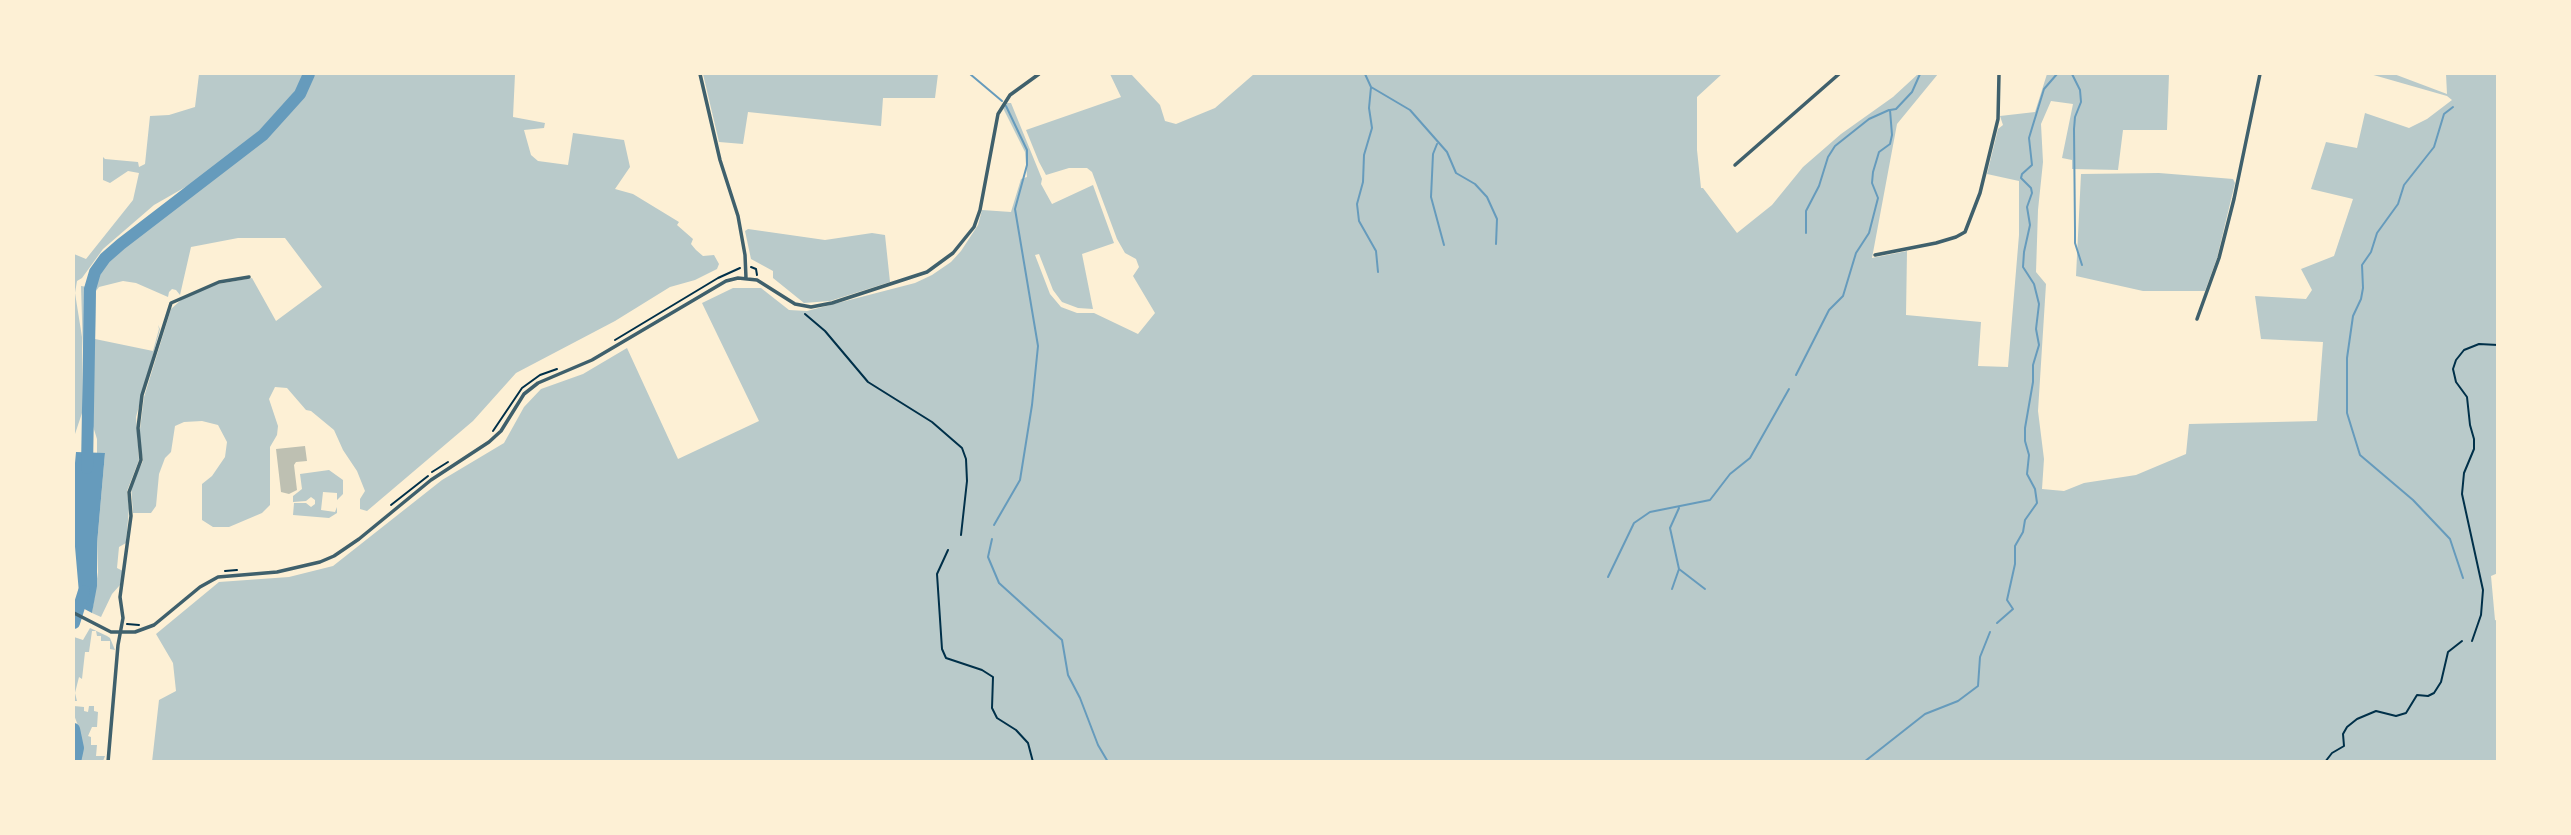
<!DOCTYPE html>
<html>
<head>
<meta charset="utf-8">
<style>
	body { margin:0 }
	#map { position:relative; width:2571px; height:835px; overflow:hidden; background:#fdf0d5; font-family:Rubik,sans-serif }
	canvas { display:block }
	.frame { position:absolute; inset:0; border:75px solid #fdf0d5; pointer-events:none }
</style>
</head>
<body>
<div id="map">
<canvas width="2571" height="835"></canvas>
<div class="frame"></div>
</div>
<script>
const ctx = document.querySelector('canvas').getContext('2d');
ctx.lineJoin = 'round';
function paint(path, color) {
  ctx.fillStyle = color;
  ctx.fill(path, 'evenodd');
}
function poly(rows) {
  const path = new Path2D();
  for (const r of rows) {
    path.moveTo(r[0], r[1]);
    for (let i = 2; i < r.length; i += 2) path.lineTo(r[i], r[i + 1]);
  }
  return path;
}
function strokePath(path, color, width, dash) {
  ctx.strokeStyle = color;
  ctx.lineWidth = width;
  ctx.lineCap = dash ? 'butt' : 'round';
  ctx.setLineDash(dash || []);
  ctx.stroke(path);
}
const green = poly([
	[199,74,303,74,299,86,284,105,259,131,203,177,154,205,103,249,82,278,77,281,75,293,82,337,82,413,74,437,74,254,86,259,133,200,139,173,128,171,110,183,103,180,103,157,105,159,138,162,139,167,145,164,150,116,169,115,195,107],
	[312,74,515,74,513,117,545,123,544,128,524,130,531,155,538,161,568,165,573,133,624,140,630,167,615,189,633,194,679,222,677,225,693,239,691,244,696,250,703,256,714,255,719,264,717,269,695,280,670,287,615,321,516,373,473,421,367,511,360,509,360,499,365,491,357,471,343,450,334,430,311,411,306,410,287,388,275,387,269,399,278,426,277,435,270,447,270,505,262,513,229,527,213,527,202,520,202,484,212,476,225,457,227,442,218,425,202,421,184,422,175,426,171,452,165,458,159,474,156,506,151,513,133,513,131,486,143,461,139,437,144,397,171,309,181,300,213,285,252,278,276,321,322,287,285,238,238,238,191,247,180,295,176,290,172,289,169,292,168,297,136,283,123,281,99,287,96,291,95,339,153,351,159,329,158,325,160,329,136,417,139,460,127,491,129,508,126,543,119,547,117,568,123,571,120,585,112,594,101,617,92,613,98,572,97,544,105,453,97,453,97,439,92,423,93,287,96,277,107,261,131,239,263,140,302,96],
	[703,74,938,74,935,98,883,98,881,126,748,112,743,144,719,142],
	[1110,74,1131,74,1160,105,1165,121,1176,124,1215,108,1254,74,1722,74,1697,97,1697,150,1701,188,1703,188,1737,233,1772,205,1803,167,1841,134,1893,97,1918,74,1938,74,1897,124,1872,258,1907,251,1906,315,1981,322,1978,366,2008,367,2019,235,2019,181,1987,174,1998,129,2003,125,2000,116,2035,112,2047,74,2169,74,2167,130,2123,130,2118,170,2072,169,2072,160,2062,158,2073,104,2051,101,2041,124,2043,162,2038,210,2036,272,2046,284,2038,411,2044,459,2042,489,2064,491,2084,483,2136,475,2186,454,2189,424,2317,421,2323,342,2261,339,2255,296,2306,299,2312,290,2301,269,2334,256,2353,199,2311,189,2326,142,2357,148,2365,113,2409,128,2427,119,2452,100,2447,96,2370,74,2394,74,2447,94,2446,74,2497,74,2498,573,2491,576,2495,620,2498,621,2497,761,152,762,159,700,176,691,173,663,156,634,219,582,289,577,333,566,442,480,504,443,524,407,541,389,583,374,627,348,678,459,759,421,702,303,733,288,761,288,789,310,807,311,915,283,932,275,951,262,961,251,978,225,982,210,1011,212,1021,179,1027,177,1025,152,1003,108,1006,103,1011,103,1042,179,1041,184,1052,204,1093,185,1114,243,1082,254,1093,309,1078,308,1062,302,1053,290,1039,254,1035,255,1050,294,1061,307,1077,313,1094,313,1138,334,1155,313,1133,276,1139,267,1136,259,1125,253,1117,239,1092,172,1087,168,1069,168,1046,175,1039,162,1026,130,1121,97],
	[2159,173,2221,178,2233,179,2235,183,2217,258,2205,291,2143,291,2076,276,2081,174],
	[748,229,825,240,872,233,885,235,890,282,830,301,804,303,773,278,773,271,751,259,745,231],
	[81,286,88,287,86,362,83,352],
	[329,470,343,480,343,494,337,500,337,493,323,492,321,510,335,512,337,507,337,513,329,518,293,515,294,503,306,503,311,507,315,504,315,500,311,497,306,501,293,502,293,496,302,489,300,474],
	[90,628,107,636,110,638,115,650,110,649,110,641,101,641,101,636,97,636,96,631,92,631,89,652,85,652,82,679,79,677,75,693,77,701,74,701,74,637,83,640],
	[74,706,84,707,84,711,88,712,89,706,94,706,94,711,98,712,97,727,92,727,88,736,91,737,91,745,97,745,96,756,105,756,103,761,80,761,80,731,74,715]
]);
const water = poly([
	[76,452,105,453,97,544,97,586,92,613,75,604,79,593,74,535,74,474]
]);
const stream = poly([
	[970,74,1002,101],
	[1365,74,1371,87,1369,108,1372,128,1364,155,1363,182,1357,204,1359,221,1376,251,1378,272],
	[2072,74,2080,90,2081,102,2075,117,2074,129,2075,230,2075,243,2082,265],
	[1371,87,1410,110,1447,152,1456,173,1475,184,1487,197,1497,219,1496,244],
	[2453,107,2444,114,2434,147,2404,185,2398,204,2377,233,2371,252,2362,265,2363,288,2361,299,2353,316,2347,358,2347,413,2360,455,2413,500,2450,539,2463,578],
	[1437,144,1433,154,1431,197,1444,245],
	[1806,233,1806,211,1819,186,1828,157,1835,146,1869,119,1889,110],
	[1796,375,1829,310,1843,296,1856,253,1869,233,1878,198,1872,183,1873,172,1879,152,1890,144,1892,135,1890,110,1896,109,1912,92,1920,74],
	[994,525,1020,480,1032,405,1038,346,1015,209,1027,165,1027,150,1006,106],
	[992,539,988,557,999,583,1062,640,1068,675,1080,698,1098,745,1108,762],
	[1679,569,1705,589],
	[1608,577,1634,523,1650,512,1710,500,1730,474,1750,458,1789,389],
	[1672,589,1679,569,1670,528,1679,508],
	[1997,623,2013,609,2007,600,2015,564,2015,546,2023,532,2025,520,2037,503,2035,489,2027,474,2029,455,2025,441,2025,428,2033,382,2033,365,2039,345,2036,329,2039,304,2034,284,2023,267,2024,252,2030,225,2027,207,2032,193,2031,188,2021,178,2022,174,2032,165,2029,138,2032,128,2044,89,2057,74],
	[1864,762,1925,714,1958,701,1978,686,1980,657,1990,632]
]);
const river = poly([
	[87,468,90,289,95,272,105,258,121,244,263,135,300,94,309,74],
	[74,623,84,591],
	[74,729,78,748,75,762]
]);
const building = poly([
	[305,446,307,461,296,462,294,465,297,490,289,494,281,492,276,449]
]);
const path = poly([
	[751,267,756,269,757,275],
	[805,314,825,331,868,382,932,422,962,448,966,459,967,481,961,535],
	[615,340,718,278,740,268],
	[493,431,522,388,540,375,557,369],
	[432,472,448,462],
	[391,505,428,476],
	[948,550,937,574,942,649,946,658,982,670,993,677,992,708,997,718,1016,730,1028,743,1033,762],
	[225,571,237,570],
	[127,624,139,625],
	[2472,641,2481,615,2483,590,2462,494,2464,473,2474,449,2474,439,2470,425,2467,397,2456,382,2453,369,2456,360,2464,350,2479,344,2498,345],
	[2325,762,2332,753,2344,746,2343,734,2347,727,2357,719,2376,711,2396,716,2406,713,2417,695,2428,696,2434,693,2441,682,2448,652,2462,641]
]);
const minor = poly([
	[700,74,720,160,738,216,745,255,746,278],
	[1735,165,1839,74],
	[1875,255,1936,243,1956,237,1965,232,1980,193,1998,119,1999,74],
	[2197,319,2219,258,2234,199,2260,74],
	[74,613,111,632,135,632,154,625,200,587,218,577,277,572,320,562,334,556,359,539,431,480,489,442,501,431,524,394,538,383,592,360,726,281,738,278,757,280,795,304,811,307,832,303,927,272,953,253,974,227,980,210,998,114,1010,95,1039,74],
	[108,762,118,645,123,618,120,597,131,516,129,492,141,460,138,428,142,395,171,303,219,282,249,277]
]);
paint(green, '#b9caca');
paint(water, '#669bbc');
strokePath(stream, '#669bbc', 2);
strokePath(river, '#669bbc', 12);
paint(building, '#bec0b2');
strokePath(path, '#003049', 2);
strokePath(minor, '#3f606c', 3.5);
</script>
</body>
</html>
